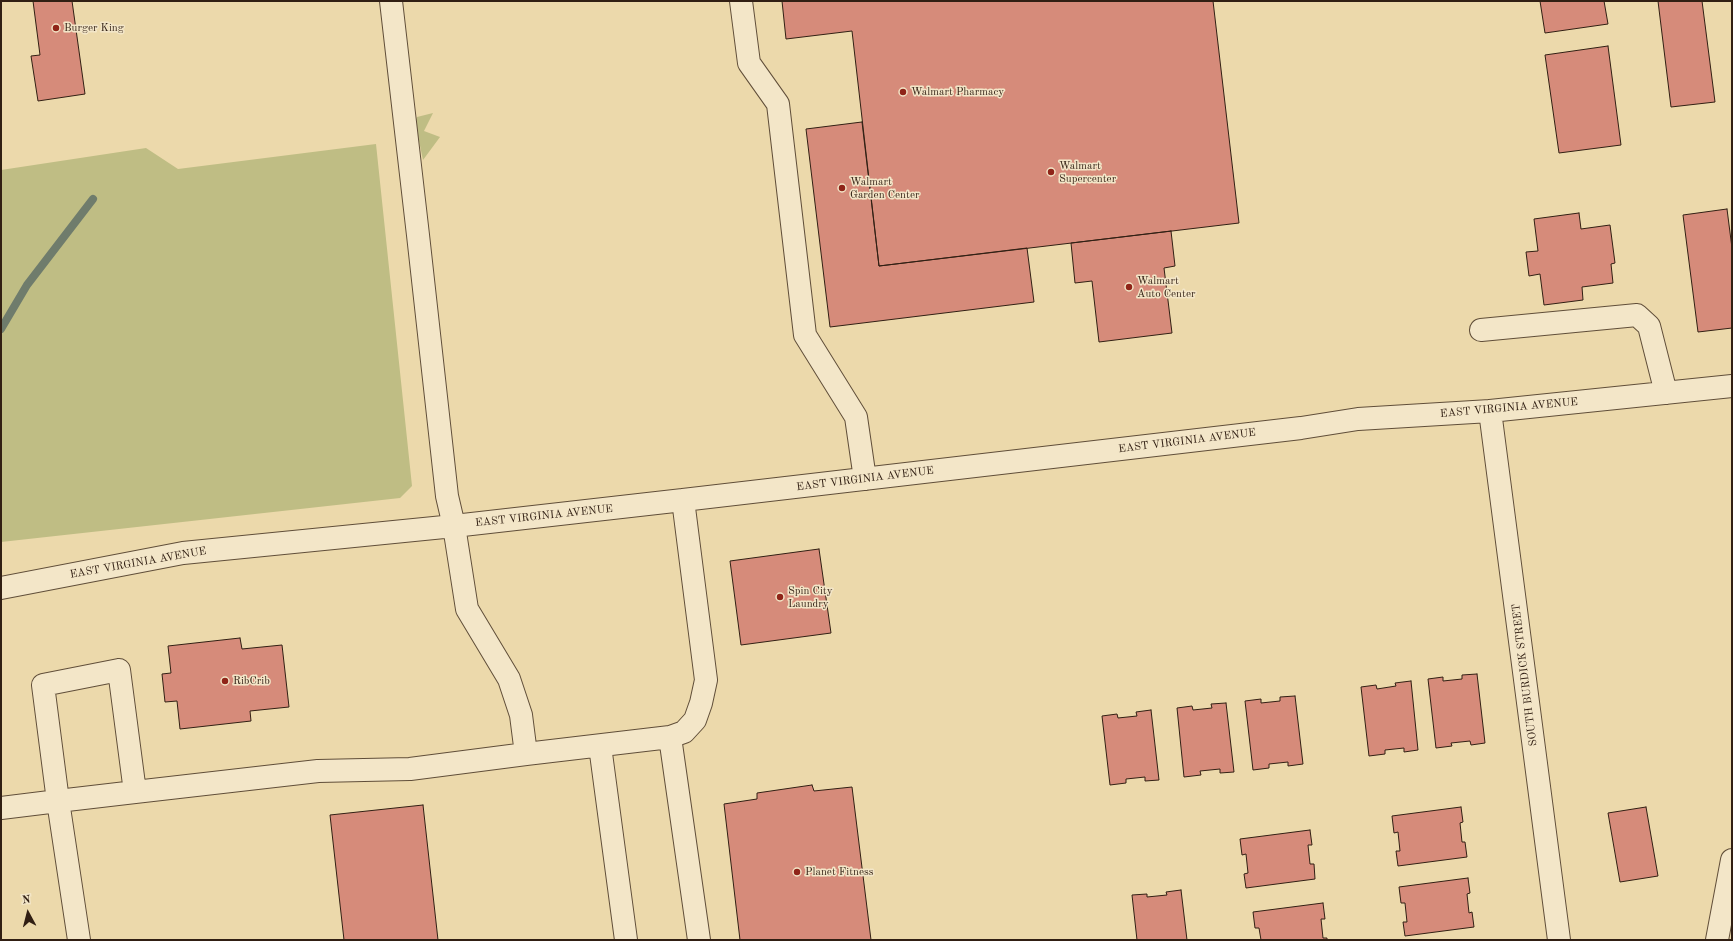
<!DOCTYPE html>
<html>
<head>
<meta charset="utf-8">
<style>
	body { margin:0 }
	#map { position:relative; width:1733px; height:941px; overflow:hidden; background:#ecd9ab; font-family:"Old Standard TT",serif }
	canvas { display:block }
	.frame { position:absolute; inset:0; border:2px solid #311f13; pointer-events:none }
	.north { position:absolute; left:8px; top:893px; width:40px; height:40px; -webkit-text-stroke:3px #f3e6c8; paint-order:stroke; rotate:353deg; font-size:11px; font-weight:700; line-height:16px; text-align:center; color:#311f13 }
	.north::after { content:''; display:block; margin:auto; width:14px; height:18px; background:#311f13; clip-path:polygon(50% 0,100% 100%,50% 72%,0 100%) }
</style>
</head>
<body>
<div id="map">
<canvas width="1733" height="941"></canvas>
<div class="frame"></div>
<div class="north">N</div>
</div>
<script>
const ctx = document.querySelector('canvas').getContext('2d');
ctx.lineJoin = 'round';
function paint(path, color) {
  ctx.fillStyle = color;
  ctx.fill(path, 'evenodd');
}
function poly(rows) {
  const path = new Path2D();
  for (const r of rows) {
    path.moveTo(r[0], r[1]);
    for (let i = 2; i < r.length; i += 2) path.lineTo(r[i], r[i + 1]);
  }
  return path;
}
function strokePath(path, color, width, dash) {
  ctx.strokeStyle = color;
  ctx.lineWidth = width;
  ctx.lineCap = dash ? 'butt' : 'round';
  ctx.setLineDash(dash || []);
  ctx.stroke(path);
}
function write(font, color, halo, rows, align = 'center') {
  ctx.font = font + ' "Old Standard TT",serif';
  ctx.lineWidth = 3;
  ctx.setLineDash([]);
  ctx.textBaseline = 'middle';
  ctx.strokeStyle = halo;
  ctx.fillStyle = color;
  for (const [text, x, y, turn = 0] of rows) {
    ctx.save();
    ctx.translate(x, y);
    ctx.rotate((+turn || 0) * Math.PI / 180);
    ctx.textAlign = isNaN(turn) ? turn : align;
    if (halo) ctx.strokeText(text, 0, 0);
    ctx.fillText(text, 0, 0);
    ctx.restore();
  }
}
const green = poly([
	[433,113,424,131,440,137,423,160,415,122,417,117],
	[376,144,412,486,400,498,1,542,1,170,146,148,178,169]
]);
const stream = poly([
	[1,329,27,285,93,199]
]);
const building = poly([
	[33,1,72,1,85,94,38,101,31,56,40,55,33,1],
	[782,1,1213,1,1239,223,879,266,852,31,786,39,782,1],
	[1540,1,1604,1,1608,24,1545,33,1540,1],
	[1658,1,1702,1,1715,102,1671,107,1658,1],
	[1608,46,1621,145,1559,153,1545,55,1608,46],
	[862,122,879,266,1027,248,1034,302,830,327,806,129,862,122],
	[1727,209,1732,248,1732,328,1698,332,1683,215,1727,209],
	[1579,213,1581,229,1610,225,1615,263,1611,264,1613,283,1582,287,1583,300,1544,305,1540,274,1529,276,1526,252,1538,251,1534,219,1579,213],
	[1171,231,1175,266,1164,268,1172,333,1099,342,1092,281,1075,283,1071,243,1171,231],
	[819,549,831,633,741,645,730,561,819,549],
	[240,638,242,649,282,645,289,707,250,711,251,721,180,729,177,701,165,702,162,674,171,673,168,646,240,638],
	[1477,674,1485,743,1471,745,1470,741,1451,743,1452,746,1436,748,1428,679,1443,677,1443,681,1462,679,1462,675,1477,674],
	[1411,681,1418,750,1404,752,1404,748,1385,750,1385,754,1369,756,1361,687,1376,685,1377,689,1396,686,1395,683,1411,681],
	[1295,696,1303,764,1288,766,1288,762,1269,764,1269,768,1253,770,1245,701,1261,699,1261,703,1280,701,1280,697,1295,696],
	[1226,703,1234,772,1220,773,1220,769,1200,771,1201,775,1184,777,1177,708,1192,706,1193,710,1212,708,1211,704,1226,703],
	[1151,710,1159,780,1145,781,1145,777,1126,779,1126,783,1110,785,1102,716,1117,714,1118,718,1137,716,1136,712,1151,710],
	[812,785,814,791,852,787,871,940,740,940,724,804,757,799,757,793,812,785],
	[423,805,438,940,344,940,330,815,423,805],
	[1461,807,1463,822,1460,823,1462,842,1465,842,1467,857,1398,866,1396,851,1400,851,1398,832,1394,833,1392,816,1461,807],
	[1646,807,1658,876,1620,882,1608,813,1646,807],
	[1310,830,1312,845,1308,845,1310,864,1314,864,1315,879,1246,888,1244,874,1248,873,1246,854,1242,855,1240,839,1310,830],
	[1468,878,1470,893,1467,894,1469,913,1472,912,1474,927,1405,936,1403,922,1407,922,1405,903,1401,903,1399,887,1468,878],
	[1181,890,1187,940,1137,940,1132,895,1147,894,1147,897,1167,895,1166,892,1181,890],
	[1323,903,1325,919,1321,919,1323,938,1327,938,1327,940,1261,940,1259,928,1255,928,1253,912,1323,903]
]);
const minor = poly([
	[741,1,749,63,778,104,805,335,856,417,865,479],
	[1481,330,1637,315,1649,326,1666,393],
	[1490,411,1559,940],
	[1,588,183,553,454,526,683,500,1301,428,1358,419,1490,411,1732,386],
	[670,737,699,940],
	[600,746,626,940],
	[526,754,670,737,684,732,695,720,701,703,706,680,683,500],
	[135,792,318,771,410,769,526,754,521,715,509,679,467,609,454,526,447,496,418,235,391,1],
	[1,808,58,801,135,792,119,670,43,685,58,801,79,940],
	[1717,940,1732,860]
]);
const markers = [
	[56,28,4,"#8f2418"],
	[903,92,4,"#8f2418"],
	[1051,172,4,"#8f2418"],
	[842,188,4,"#8f2418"],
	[1129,287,4,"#8f2418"],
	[780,597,4,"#8f2418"],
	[225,681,4,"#8f2418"],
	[797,872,4,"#8f2418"]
];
const poiNames = [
	["Burger King",64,28],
	["Walmart Pharmacy",911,92],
	["Walmart",1059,166],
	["Supercenter",1059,179],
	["Walmart",850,182],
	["Garden Center",850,195],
	["Walmart",1137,281],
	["Auto Center",1137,294],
	["Spin City",788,591],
	["Laundry",788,604],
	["RibCrib",233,681],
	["Planet Fitness",805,872]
];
const streetNames = [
	["EAST VIRGINIA AVENUE",1509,408,-5],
	["EAST VIRGINIA AVENUE",1187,441,-7],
	["EAST VIRGINIA AVENUE",865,479,-7],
	["EAST VIRGINIA AVENUE",544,516,-6],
	["EAST VIRGINIA AVENUE",138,563,-10],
	["SOUTH BURDICK STREET",1525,675,-97]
];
paint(green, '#bfbd84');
strokePath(stream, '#6f7c6c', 8);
paint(building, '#d68b7a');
strokePath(building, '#311f13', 1);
strokePath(minor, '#604e39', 24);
strokePath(minor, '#f3e6c8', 22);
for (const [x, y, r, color] of markers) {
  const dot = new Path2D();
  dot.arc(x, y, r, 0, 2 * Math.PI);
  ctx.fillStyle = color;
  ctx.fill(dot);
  strokePath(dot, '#f3e6c8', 1.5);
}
write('11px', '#311f13', '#f3e6c8', poiNames, 'left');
write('11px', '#311f13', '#f3e6c8', streetNames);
</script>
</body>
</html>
